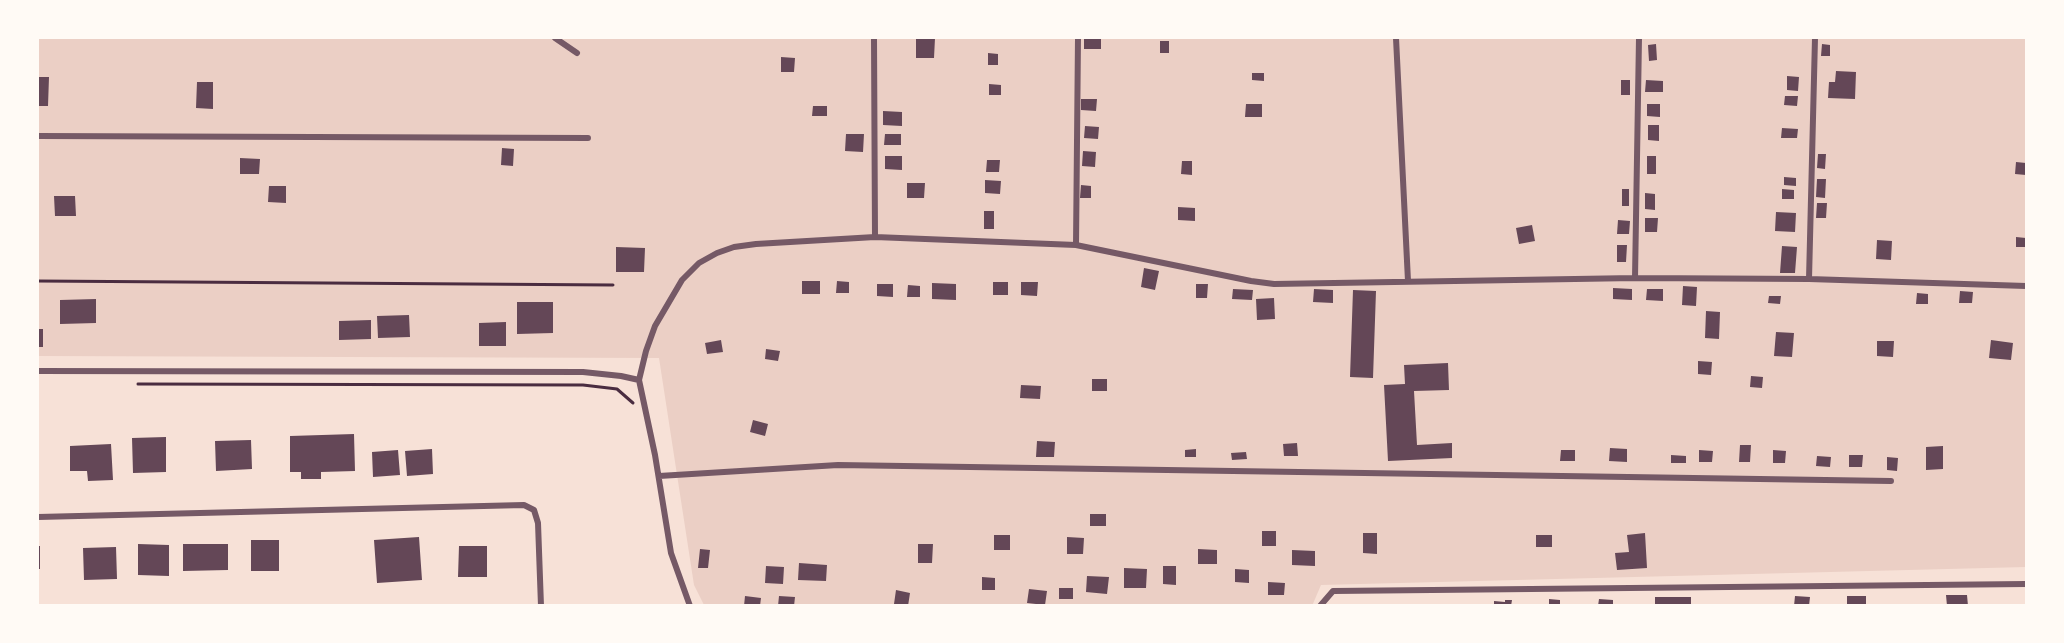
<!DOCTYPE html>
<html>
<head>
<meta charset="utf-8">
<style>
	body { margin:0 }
	#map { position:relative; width:2064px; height:643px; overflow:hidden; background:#f7e1d7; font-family:"Roboto Condensed",sans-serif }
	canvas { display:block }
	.frame { position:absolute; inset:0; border:39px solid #fffaf5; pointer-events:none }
</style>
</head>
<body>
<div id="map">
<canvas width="2064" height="643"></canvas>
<div class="frame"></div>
</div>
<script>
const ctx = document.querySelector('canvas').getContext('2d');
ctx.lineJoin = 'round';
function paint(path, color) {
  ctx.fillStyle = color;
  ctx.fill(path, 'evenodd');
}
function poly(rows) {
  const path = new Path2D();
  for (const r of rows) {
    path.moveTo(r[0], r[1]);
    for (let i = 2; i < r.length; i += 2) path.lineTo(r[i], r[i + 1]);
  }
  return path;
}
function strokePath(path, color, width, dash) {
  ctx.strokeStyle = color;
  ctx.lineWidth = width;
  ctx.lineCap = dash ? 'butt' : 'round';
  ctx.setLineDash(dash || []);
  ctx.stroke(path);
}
const green = poly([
	[38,38,2026,38,2026,567,1321,585,1312,606,704,605,694,585,659,358,38,356]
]);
const building = poly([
	[916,38,935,38,934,58,916,58],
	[1084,38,1101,38,1101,49,1084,49],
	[1160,41,1169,41,1169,53,1160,53],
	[1656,44,1657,60,1649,61,1648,45],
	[1822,44,1830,45,1830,56,1821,56],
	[988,53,998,54,998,65,988,65],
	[781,57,795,58,794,72,781,72],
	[1836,71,1856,72,1855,99,1828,98,1829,82,1835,82],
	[1252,73,1264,73,1264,81,1252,80],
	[1787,76,1799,77,1798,91,1787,90],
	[38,77,49,77,48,106,38,106],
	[1621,80,1630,80,1630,95,1621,95],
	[1646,80,1663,81,1663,92,1645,92],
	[197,82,213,82,213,109,196,108],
	[989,84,1001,85,1001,95,989,95],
	[1785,96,1798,96,1797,106,1784,105],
	[1081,99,1097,99,1096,111,1081,110],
	[1246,104,1262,104,1262,117,1245,117],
	[1647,104,1660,104,1660,117,1647,116],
	[813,106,827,106,827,116,812,116],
	[883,111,902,112,902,126,883,125],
	[1648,125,1659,125,1659,141,1648,140],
	[1085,126,1099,127,1098,139,1084,138],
	[1782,128,1798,129,1797,138,1781,138],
	[846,134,864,134,863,152,845,151],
	[885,134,901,134,901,145,884,145],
	[502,148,514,149,513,166,501,165],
	[1083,151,1096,152,1095,167,1082,166],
	[1818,154,1826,154,1825,169,1817,168],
	[885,156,902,156,902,170,885,169],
	[1647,156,1656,156,1656,174,1647,174],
	[240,158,260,159,259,174,240,174],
	[987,160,1000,160,999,172,986,172],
	[1182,161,1192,161,1192,175,1181,174],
	[2016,162,2026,163,2026,175,2015,174],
	[1784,177,1796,178,1796,186,1784,185],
	[1817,179,1826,179,1825,198,1816,197],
	[985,180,1001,181,1000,194,985,193],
	[907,183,925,183,924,198,907,198],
	[1081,185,1091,186,1091,198,1080,198],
	[269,186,286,186,286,203,268,202],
	[1622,189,1629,189,1629,206,1622,206],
	[1782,189,1794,190,1794,199,1782,199],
	[1645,193,1655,194,1655,210,1645,209],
	[54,196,75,196,76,216,55,216],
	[1817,203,1827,203,1826,218,1816,218],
	[1178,207,1195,208,1195,221,1178,220],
	[984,211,994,211,994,229,984,229],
	[1776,212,1796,213,1795,232,1775,231],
	[1645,218,1658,218,1657,232,1645,232],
	[1618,220,1630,221,1629,234,1617,234],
	[1532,225,1535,241,1519,244,1516,228],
	[2016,237,2026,238,2026,247,2016,247],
	[1877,240,1892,241,1891,260,1876,259],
	[1617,245,1627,245,1626,262,1617,262],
	[1782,246,1797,247,1795,273,1780,273],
	[616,247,645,248,644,272,616,272],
	[1144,268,1159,271,1155,290,1141,287],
	[802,281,820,281,820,294,802,294],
	[837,281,849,282,849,293,836,293],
	[993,282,1008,282,1008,295,993,295],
	[1021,282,1038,282,1037,296,1021,295],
	[932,283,956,284,956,300,932,299],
	[877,284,893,284,893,297,877,296],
	[1196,284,1208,284,1207,298,1196,298],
	[908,285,920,286,920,297,907,297],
	[1683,286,1697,287,1696,306,1682,305],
	[1613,288,1632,289,1632,300,1613,299],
	[1233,289,1253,290,1252,300,1232,299],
	[1314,289,1333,290,1333,303,1313,302],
	[1647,289,1663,289,1663,301,1646,300],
	[1353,290,1376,291,1373,378,1350,377],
	[1960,291,1973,292,1972,303,1959,303],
	[1917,293,1928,294,1928,304,1916,304],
	[1769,296,1781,296,1780,304,1768,303],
	[1274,298,1275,319,1257,320,1256,299],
	[96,299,96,323,60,324,60,300],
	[517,302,553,302,553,333,517,334],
	[1706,311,1720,312,1719,339,1705,338],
	[409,315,410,337,378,338,377,316],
	[371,320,371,339,339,340,339,321],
	[506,322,506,346,479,346,479,323],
	[38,329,43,329,43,347,38,347],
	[1776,332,1794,333,1792,357,1774,356],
	[721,340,723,352,707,354,705,343],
	[1991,340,2013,343,2011,360,1989,358],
	[1877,341,1894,341,1893,357,1877,356],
	[766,349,780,351,778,361,765,359],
	[1698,361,1712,362,1711,375,1698,374],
	[1448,363,1449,390,1414,391,1417,445,1452,443,1452,458,1388,461,1384,385,1405,384,1404,365],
	[1751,376,1763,377,1762,388,1750,387],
	[1092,379,1107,379,1107,391,1092,391],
	[1021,385,1041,386,1040,399,1020,398],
	[753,420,768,424,765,436,750,432],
	[354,434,355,471,321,472,321,479,301,479,301,472,290,472,290,436],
	[166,437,166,472,133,473,132,438],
	[251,440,252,469,216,471,215,441],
	[1037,441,1055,442,1054,457,1036,457],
	[1297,443,1298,456,1284,456,1283,444],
	[111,444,113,480,88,481,87,471,70,471,70,446],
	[1740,445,1751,445,1750,462,1739,462],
	[1943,446,1943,469,1926,470,1926,447],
	[1610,448,1627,449,1627,462,1609,461],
	[432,449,433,474,407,476,405,451],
	[1196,449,1196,457,1185,457,1185,450],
	[398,450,400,475,373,477,372,452],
	[1561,450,1575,450,1575,461,1560,461],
	[1699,450,1713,451,1712,462,1699,462],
	[1773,450,1786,451,1785,463,1773,463],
	[1246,452,1247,459,1232,460,1231,453],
	[1671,455,1686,456,1686,463,1671,463],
	[1849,455,1863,455,1862,467,1849,467],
	[1817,456,1831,457,1830,467,1816,466],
	[1887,457,1898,458,1897,471,1887,470],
	[1090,514,1106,514,1106,526,1090,526],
	[1262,531,1276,531,1276,546,1262,546],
	[1363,533,1377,533,1377,554,1363,553],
	[1645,533,1647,568,1617,570,1615,553,1629,552,1627,535],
	[994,535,1010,535,1010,550,994,550],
	[1536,535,1552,535,1552,547,1536,547],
	[419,537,422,580,377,583,374,540],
	[1067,537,1084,538,1083,554,1067,554],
	[251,540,279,540,279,571,251,571],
	[138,544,169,545,169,576,138,575],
	[183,544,228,544,228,570,183,571],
	[918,544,933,544,932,563,918,563],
	[38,546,40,546,40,569,38,569],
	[459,546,487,546,487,577,458,577],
	[116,547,117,579,84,580,83,548],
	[700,549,710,550,708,568,698,568],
	[1198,549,1217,550,1217,564,1198,564],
	[1292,550,1315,551,1315,566,1292,565],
	[799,563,827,565,826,581,798,580],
	[766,566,784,567,783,584,765,583],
	[1163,566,1176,566,1176,585,1163,584],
	[1124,568,1147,569,1146,588,1124,588],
	[1235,569,1249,570,1249,583,1235,582],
	[1087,576,1109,577,1107,594,1086,592],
	[982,577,995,578,995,590,982,590],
	[1268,582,1285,583,1284,595,1268,595],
	[1059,588,1073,588,1073,599,1059,599],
	[1029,589,1047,591,1045,605,1027,603],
	[896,590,910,593,908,606,894,604],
	[1946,595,1967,595,1968,606,1947,606],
	[745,596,761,598,760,606,744,606],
	[779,596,795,597,794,606,778,606],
	[1795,596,1810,597,1809,606,1794,606],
	[1847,596,1866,596,1866,606,1847,606],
	[1655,597,1691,597,1691,606,1655,606],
	[1549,599,1560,600,1560,606,1549,606],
	[1599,599,1613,600,1613,606,1598,606],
	[1505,600,1512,600,1511,606,1494,606,1494,601,1505,602]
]);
const path = poly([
	[38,281,613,285],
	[138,384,583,385,617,389,633,403]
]);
const minor = poly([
	[555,38,577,53],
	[874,38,875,237],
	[1396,38,1408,281],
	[38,136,588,138],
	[1076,245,1078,38],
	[1635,278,1639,38],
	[1809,279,1815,38],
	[38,371,583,372,621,376,639,380,655,455,671,553,690,606],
	[639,380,646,351,655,326,682,280,699,263,717,253,734,247,756,244,875,237,1076,245,1251,281,1274,284,1635,278,1809,279,2026,286],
	[659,476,838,465,1891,481],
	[38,517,524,505,534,510,538,523,541,606],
	[1320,606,1333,591,2026,584]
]);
paint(green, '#ebcfc5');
paint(building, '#644757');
strokePath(path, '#4a2c40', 3);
strokePath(minor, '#755966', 6);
</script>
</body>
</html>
